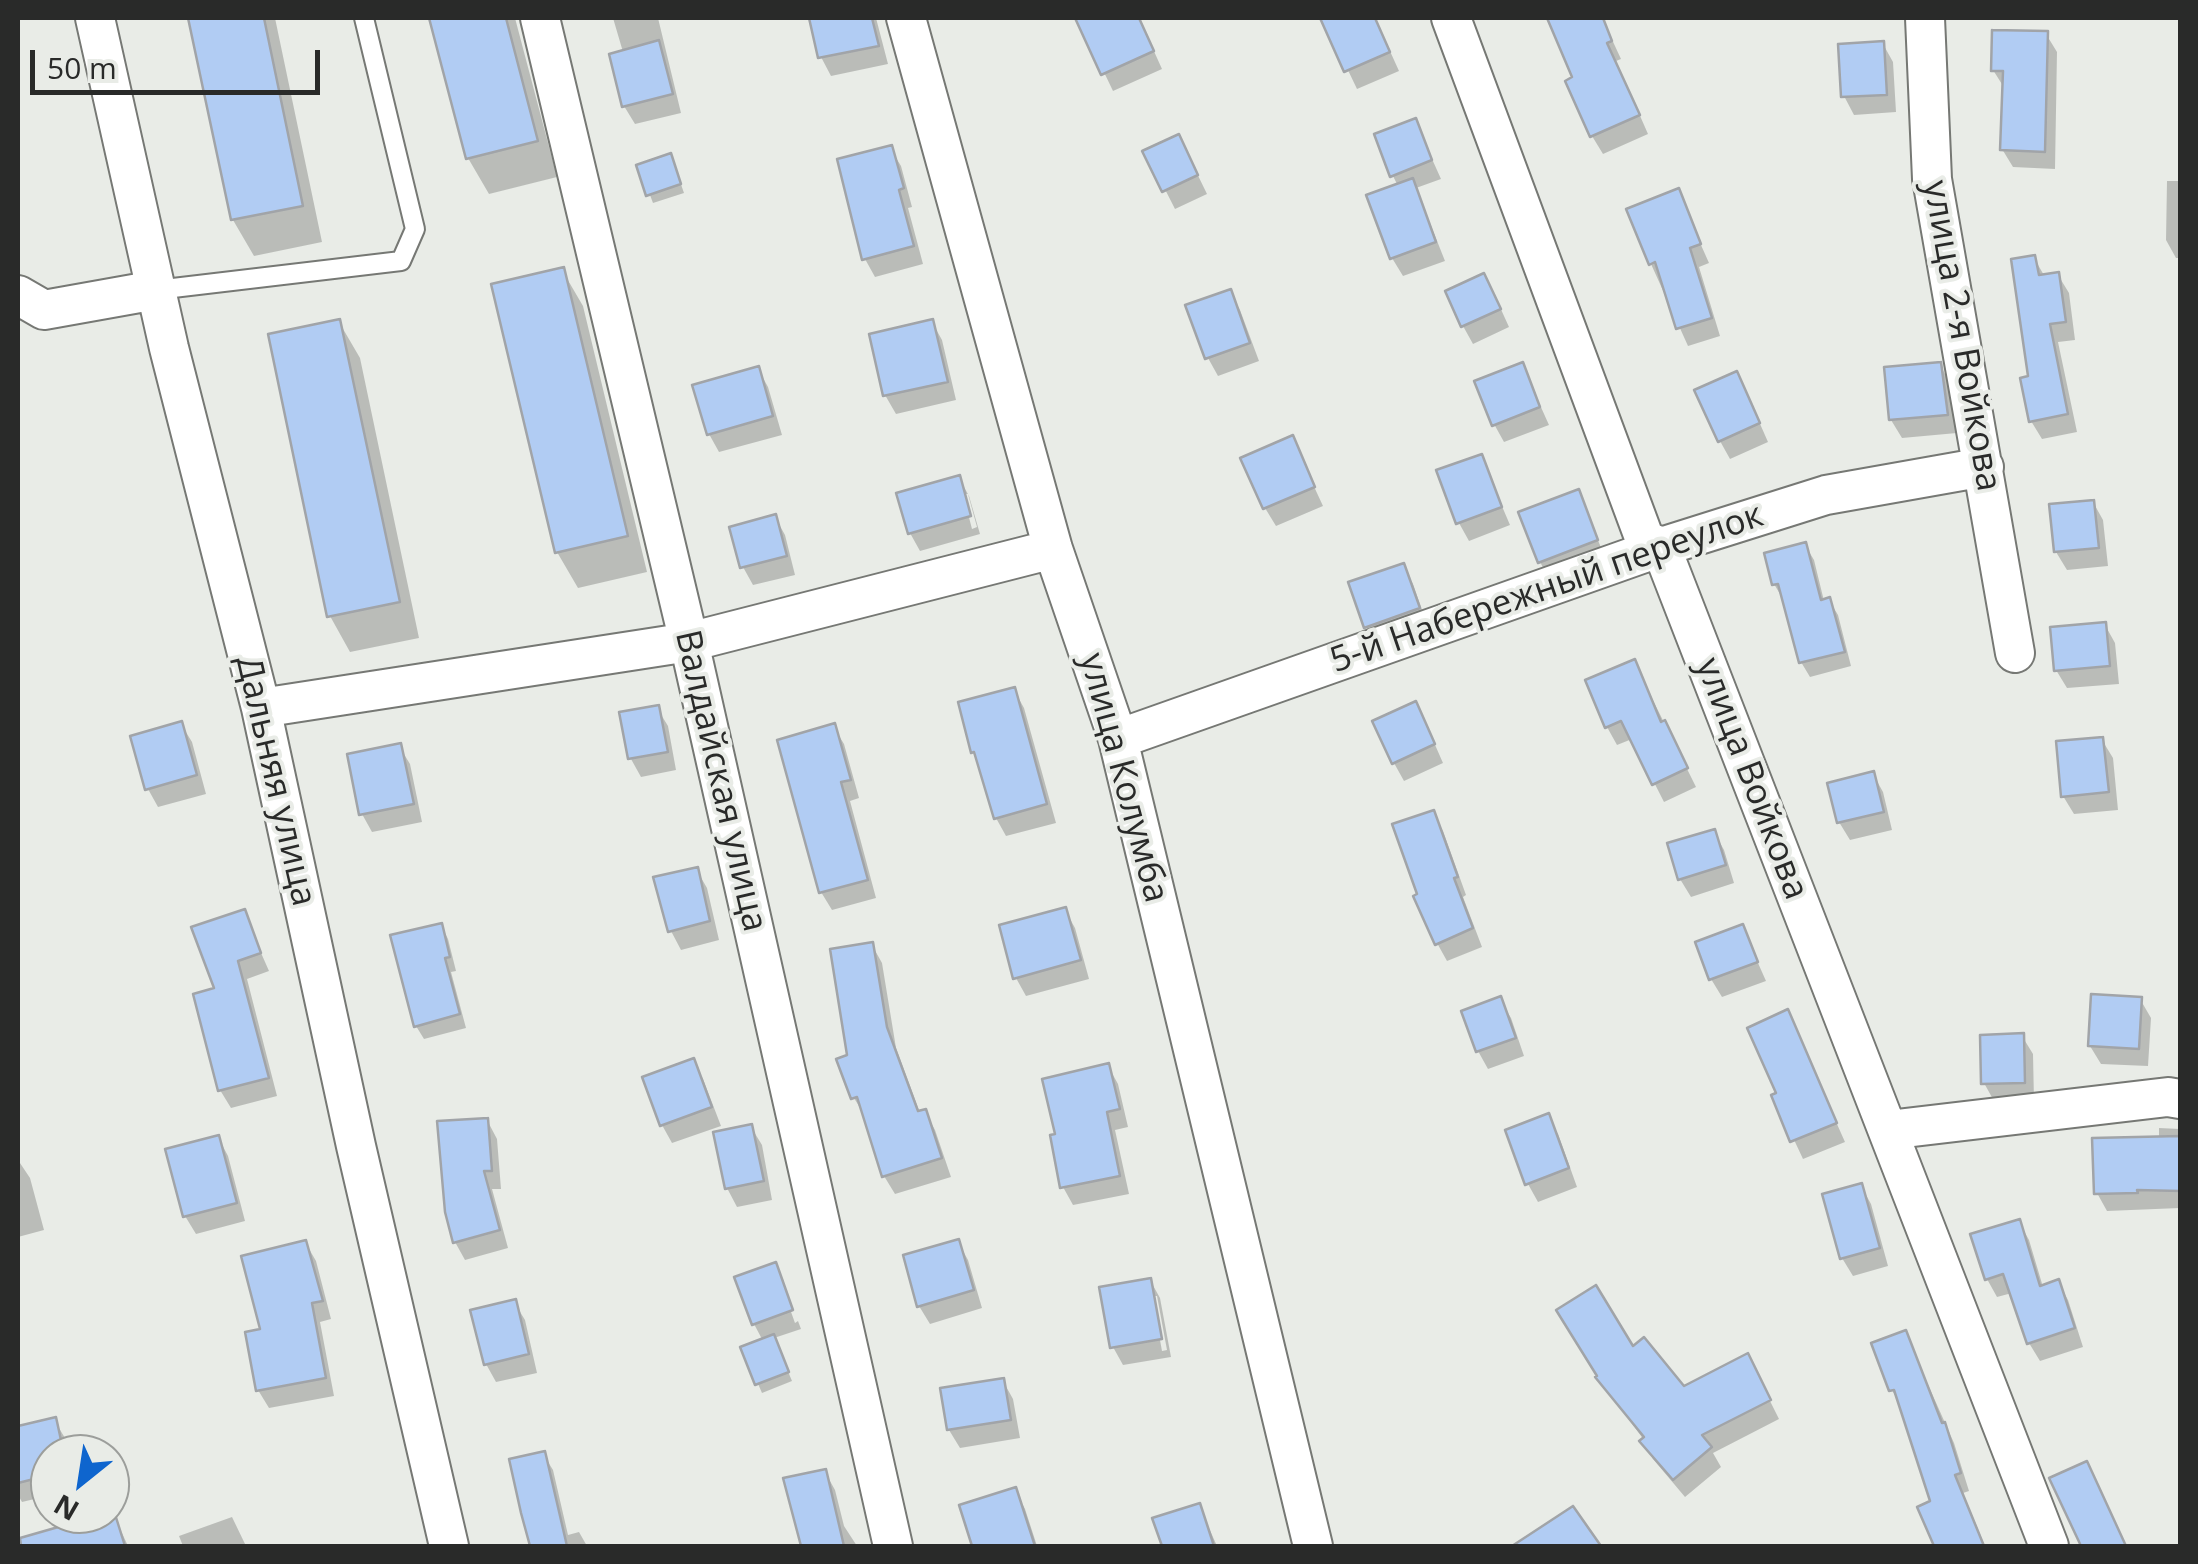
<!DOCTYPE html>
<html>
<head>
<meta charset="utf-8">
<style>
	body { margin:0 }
	#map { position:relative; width:2198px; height:1564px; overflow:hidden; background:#e9ece7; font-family:"Open Sans",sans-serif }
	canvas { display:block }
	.frame { position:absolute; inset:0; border:20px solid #292a29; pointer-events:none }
	.north { position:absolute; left:30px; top:1434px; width:100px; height:100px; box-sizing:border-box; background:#e9ece7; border:2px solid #9c9e9b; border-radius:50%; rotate:210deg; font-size:28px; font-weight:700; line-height:40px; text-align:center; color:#292a29 }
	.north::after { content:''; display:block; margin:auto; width:35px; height:45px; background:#0e65ce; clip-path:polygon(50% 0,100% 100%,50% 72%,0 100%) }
	.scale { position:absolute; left:30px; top:50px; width:290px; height:45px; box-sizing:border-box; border:5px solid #292a29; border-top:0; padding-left:12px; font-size:30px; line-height:35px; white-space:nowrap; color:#292a29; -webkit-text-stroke:8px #e9ece7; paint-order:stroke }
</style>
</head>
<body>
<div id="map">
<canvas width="2198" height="1564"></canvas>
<div class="frame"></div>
<div class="north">N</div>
<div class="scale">50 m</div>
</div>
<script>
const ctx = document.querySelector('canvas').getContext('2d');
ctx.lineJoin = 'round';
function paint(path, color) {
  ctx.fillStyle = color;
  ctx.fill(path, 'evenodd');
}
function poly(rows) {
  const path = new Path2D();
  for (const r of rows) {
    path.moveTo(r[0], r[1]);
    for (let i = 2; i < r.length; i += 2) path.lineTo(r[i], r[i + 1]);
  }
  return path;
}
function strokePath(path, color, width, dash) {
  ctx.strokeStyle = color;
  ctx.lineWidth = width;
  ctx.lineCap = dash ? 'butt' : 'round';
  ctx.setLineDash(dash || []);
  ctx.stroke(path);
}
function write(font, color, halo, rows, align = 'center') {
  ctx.font = font + ' "Open Sans",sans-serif';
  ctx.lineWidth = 8;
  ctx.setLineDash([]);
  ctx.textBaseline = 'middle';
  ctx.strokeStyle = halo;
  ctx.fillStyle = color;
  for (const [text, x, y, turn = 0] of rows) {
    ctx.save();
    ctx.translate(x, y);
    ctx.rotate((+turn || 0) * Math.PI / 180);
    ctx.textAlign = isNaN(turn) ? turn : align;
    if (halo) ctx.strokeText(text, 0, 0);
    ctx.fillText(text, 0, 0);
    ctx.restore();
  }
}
const shadow = poly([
	[190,18,275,18,322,242,254,256,233,220],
	[431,18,515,18,557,177,489,194,468,158],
	[613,18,658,18,681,113,635,124,624,106,623,52],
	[811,18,876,18,888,64,831,76,821,57],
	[1078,18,1139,18,1162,69,1113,91],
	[1323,18,1375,18,1399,71,1357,89],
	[1568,18,1602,18,1621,59,1616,61,1648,134,1603,154,1592,136,1575,79,1552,24],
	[2046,34,2057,52,2055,169,2013,167,2002,149,2005,89,1993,70],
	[1883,44,1893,62,1896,112,1854,115,1844,96],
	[1415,121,1441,179,1416,188,1445,261,1403,276,1392,258,1398,186,1393,176],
	[890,148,901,166,912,207,908,208,923,264,875,277,865,259],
	[1146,152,1188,155,1207,194,1175,209],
	[674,164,684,193,653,203,639,166],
	[2167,181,2180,181,2180,258,2176,258,2166,240],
	[1677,191,1709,263,1699,267,1720,336,1688,346,1651,264],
	[2034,258,2045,277,2058,275,2069,293,2075,340,2058,342,2077,432,2042,439,2031,421],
	[562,270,583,306,647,572,578,588,557,552],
	[1230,292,1240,310,1259,361,1218,376,1208,358,1189,307],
	[1494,294,1509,327,1473,344,1463,326],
	[339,322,360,358,419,638,350,652,330,616],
	[932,322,942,340,956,400,896,414,885,395],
	[1522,365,1549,425,1504,442,1494,424],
	[1940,365,1950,383,1957,433,1902,438,1891,420],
	[758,369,768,387,782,435,719,452,709,434],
	[1746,392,1768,442,1730,459,1720,441],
	[1292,439,1323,506,1276,526,1265,508],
	[1481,457,1510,525,1469,541,1459,523],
	[959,478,969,496,980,534,920,551,910,533],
	[963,494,968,494,977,527,972,529],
	[1577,492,1606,559,1550,580,1540,562],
	[2093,502,2103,520,2108,566,2067,570,2056,552],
	[775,517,785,535,795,575,753,585,743,567],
	[1805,545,1814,560,1824,601,1829,600,1838,615,1851,666,1810,677,1801,662,1783,599,1774,584],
	[1403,566,1413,584,1428,627,1376,645,1366,627],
	[2105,625,2115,643,2119,684,2067,688,2056,670],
	[1634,662,1696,787,1664,802,1632,739,1617,745,1607,727],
	[1014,690,1024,708,1056,823,1006,836,996,818,980,764,973,752],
	[657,708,668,726,676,770,641,777,631,759,622,714],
	[1425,722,1443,763,1404,781,1394,763],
	[181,724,192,742,206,794,158,807,148,789],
	[833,726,844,744,859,798,850,801,876,898,832,910,821,892],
	[2102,740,2113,758,2118,810,2074,814,2063,796],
	[399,746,410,764,422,822,372,832,362,814],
	[1873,774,1883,792,1892,830,1850,840,1839,822],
	[1433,813,1443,831,1466,895,1463,897,1482,947,1447,961,1437,943],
	[1714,832,1724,850,1734,883,1691,897,1680,879],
	[696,869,707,888,719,940,681,950,671,931,656,879],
	[1065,910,1075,928,1089,979,1026,996,1016,978],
	[243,912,269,971,247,979,277,1096,231,1108,220,1090],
	[441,925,448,939,456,971,451,972,466,1028,424,1039,416,1026],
	[1742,927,1766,981,1722,997,1711,979],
	[872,945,882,963,896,1048,920,1113,925,1112,935,1130,951,1177,895,1194,884,1176,865,1116,854,1098,840,1061,850,1057],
	[2140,999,2151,1018,2148,1066,2101,1064,2090,1046],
	[1500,1000,1511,1018,1524,1056,1488,1069,1478,1051],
	[1787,1012,1845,1142,1803,1159,1774,1097,1779,1095],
	[2022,1036,2033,1054,2034,1101,1994,1101,1984,1083],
	[693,1061,703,1079,721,1126,672,1143,662,1125],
	[1108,1066,1118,1084,1128,1127,1115,1130,1129,1194,1073,1205,1063,1187,1058,1136],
	[1547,1116,1558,1134,1577,1187,1538,1202,1528,1184],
	[487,1120,497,1139,501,1189,492,1189,508,1248,465,1260,455,1242],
	[751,1127,762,1145,772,1200,737,1207,727,1188],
	[2159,1128,2180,1129,2180,1208,2107,1211,2097,1193,2159,1139],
	[218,1137,228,1156,245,1221,196,1234,185,1216],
	[18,1160,30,1178,44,1230,18,1237],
	[1861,1186,1871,1204,1888,1266,1853,1276,1842,1258],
	[2019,1222,2029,1240,2043,1287,2058,1282,2068,1300,2083,1347,2040,1361,2029,1343,2012,1293,1997,1297,1987,1279],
	[305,1242,316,1261,331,1319,320,1322,334,1396,269,1408,258,1390,263,1331],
	[958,1242,968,1260,982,1308,930,1324,919,1306],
	[774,1265,784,1281,780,1281,795,1323,798,1321,801,1329,774,1338,792,1381,762,1393,743,1349,763,1341,754,1324],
	[1150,1280,1160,1298,1171,1357,1123,1365,1113,1347],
	[1152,1296,1157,1296,1167,1350,1162,1351],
	[514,1302,525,1320,537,1373,496,1382,486,1364],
	[1905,1333,1954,1443,1969,1491,1963,1493,1985,1546,1936,1546,1920,1508,1933,1503,1903,1410,1892,1390],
	[1633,1349,1684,1389,1757,1375,1779,1419,1713,1453,1721,1467,1685,1497,1653,1459,1642,1441,1644,1440,1598,1378],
	[1003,1381,1013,1399,1020,1438,960,1448,949,1430],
	[54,1420,65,1438,69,1454,50,1454,50,1506,47,1496,22,1502,18,1495,18,1428],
	[543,1454,553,1470,568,1535,579,1532,587,1546,533,1546,512,1461],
	[825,1472,835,1490,844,1526,857,1546,805,1546,786,1480],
	[1015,1490,1025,1509,1037,1546,975,1546,962,1507],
	[1199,1506,1217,1546,1164,1546,1156,1520],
	[52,1514,82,1514,84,1522,113,1514,128,1546,62,1546],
	[232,1517,246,1546,183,1546,179,1536]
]);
const building = poly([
	[188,18,264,18,303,206,231,220,188,18],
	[429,18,506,18,538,141,466,159,429,18],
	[809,18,872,18,879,46,818,58,809,18],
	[1075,18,1139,18,1154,51,1101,75,1075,18],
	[1320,18,1375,18,1390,52,1344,72,1320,18],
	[1547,18,1603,18,1612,41,1607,43,1640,115,1590,137,1565,81,1572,77,1547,18],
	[1992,30,2048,31,2045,152,2000,150,2003,71,1991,71,1992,30],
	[659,40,673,94,622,107,609,54,659,40],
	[1884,41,1887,95,1841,97,1838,44,1884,41],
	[1416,118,1432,160,1390,177,1374,134,1416,118],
	[1179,134,1198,175,1162,192,1142,151,1179,134],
	[892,145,904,188,899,190,914,246,862,260,837,159,892,145],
	[671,153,681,184,646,196,636,165,671,153],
	[1413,178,1436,242,1390,259,1366,195,1413,178],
	[1679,188,1701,244,1690,248,1712,318,1676,329,1655,262,1649,265,1626,209,1679,188],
	[2035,255,2039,275,2059,272,2066,322,2050,324,2068,414,2029,422,2020,378,2028,376,2011,259,2035,255],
	[564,267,628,536,555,553,491,284,564,267],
	[1484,273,1501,309,1461,327,1445,291,1484,273],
	[1231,289,1250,343,1205,359,1185,305,1231,289],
	[340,319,400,602,327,617,268,334,340,319],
	[933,319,948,382,883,396,869,334,933,319],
	[1523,362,1540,407,1492,426,1474,381,1523,362],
	[1941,362,1948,415,1889,420,1884,367,1941,362],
	[759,366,773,416,707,435,692,385,759,366],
	[1737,371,1760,423,1718,442,1694,390,1737,371],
	[1293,435,1315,487,1263,509,1240,458,1293,435],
	[1482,454,1502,507,1456,524,1436,470,1482,454],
	[960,475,971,516,908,534,896,493,960,475],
	[1579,489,1598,540,1538,563,1518,512,1579,489],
	[2094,500,2099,548,2054,552,2049,504,2094,500],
	[776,514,787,556,740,568,729,527,776,514],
	[1806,542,1821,600,1830,597,1845,652,1799,663,1778,584,1772,585,1764,553,1806,542],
	[1404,563,1420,608,1364,628,1348,582,1404,563],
	[2106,622,2110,666,2054,671,2050,627,2106,622],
	[1635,659,1661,722,1665,720,1688,768,1652,785,1621,721,1605,728,1585,680,1635,659],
	[1015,687,1047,804,994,819,974,752,971,753,958,702,1015,687],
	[1416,701,1435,744,1392,764,1372,721,1416,701],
	[659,705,668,752,628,759,619,712,659,705],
	[182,721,197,775,145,790,130,736,182,721],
	[835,723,851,780,841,782,868,880,819,893,777,740,835,723],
	[2103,737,2109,792,2061,797,2056,741,2103,737],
	[401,743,414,804,359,815,347,754,401,743],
	[1874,771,1884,812,1837,823,1827,783,1874,771],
	[1434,810,1458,877,1454,878,1473,928,1435,945,1413,896,1417,894,1392,824,1434,810],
	[1715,829,1726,865,1678,880,1667,843,1715,829],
	[698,867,710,921,668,932,653,877,698,867],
	[1066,907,1081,960,1013,979,999,925,1066,907],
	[245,909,261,953,238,961,269,1078,218,1091,193,994,214,988,191,927,245,909],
	[442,923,450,957,445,958,460,1014,414,1027,390,935,442,923],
	[1743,924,1758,962,1709,980,1695,942,1743,924],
	[873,942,887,1027,918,1111,926,1109,942,1158,882,1177,857,1097,851,1099,836,1059,847,1055,830,949,873,942],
	[2091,994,2142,997,2139,1049,2088,1046,2091,994],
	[1501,996,1516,1038,1476,1052,1461,1011,1501,996],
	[1788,1009,1837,1123,1790,1142,1771,1095,1776,1093,1747,1028,1788,1009],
	[2024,1033,2025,1083,1981,1084,1980,1035,2024,1033],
	[694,1058,712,1107,660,1126,642,1077,694,1058],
	[1109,1063,1120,1109,1107,1112,1120,1176,1060,1188,1050,1135,1055,1134,1042,1079,1109,1063],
	[1549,1113,1569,1168,1525,1185,1505,1130,1549,1113],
	[488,1118,492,1171,484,1171,500,1230,453,1243,445,1212,437,1121,488,1118],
	[752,1124,764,1181,725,1189,713,1132,752,1124],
	[219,1135,237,1203,183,1217,165,1149,219,1135],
	[2180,1136,2180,1191,2137,1190,2138,1193,2094,1194,2092,1138,2180,1136],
	[1862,1183,1880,1248,1840,1259,1822,1194,1862,1183],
	[2020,1219,2040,1286,2059,1279,2075,1328,2027,1344,2003,1274,1985,1280,1970,1234,2020,1219],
	[959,1239,974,1290,917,1307,903,1255,959,1239],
	[306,1240,323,1301,312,1303,326,1378,256,1391,245,1332,260,1329,241,1256,306,1240],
	[776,1262,793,1310,752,1325,734,1277,776,1262],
	[1151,1278,1162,1339,1110,1348,1099,1287,1151,1278],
	[1596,1285,1633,1346,1644,1337,1684,1386,1748,1353,1771,1400,1702,1435,1712,1447,1673,1480,1639,1441,1644,1437,1595,1377,1597,1376,1556,1310,1596,1285],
	[516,1299,529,1354,484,1365,470,1310,516,1299],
	[1906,1330,1942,1423,1945,1422,1961,1473,1955,1475,1984,1546,1934,1546,1917,1507,1930,1501,1894,1390,1889,1391,1871,1343,1906,1330],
	[774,1334,789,1372,755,1385,740,1347,774,1334],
	[1004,1378,1011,1420,947,1430,940,1388,1004,1378],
	[56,1417,64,1454,50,1454,50,1475,18,1483,18,1426,56,1417],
	[545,1451,567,1546,530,1546,521,1513,509,1459,545,1451],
	[2087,1461,2126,1546,2081,1546,2049,1478,2087,1461],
	[826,1469,844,1546,801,1546,783,1478,826,1469],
	[1016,1487,1035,1546,972,1546,959,1505,1016,1487],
	[1200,1503,1214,1546,1162,1546,1152,1518,1200,1503],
	[1573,1506,1601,1546,1512,1546,1573,1506],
	[114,1511,125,1546,21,1546,20,1538,114,1511]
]);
const service = poly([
	[156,290,401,261,415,229,364,18]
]);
const minor = poly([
	[95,18,169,348,261,708,356,1146,449,1546],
	[540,18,689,642,893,1546],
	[906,18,1053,549,1118,739,1313,1546],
	[1451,18,1645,540,1661,547,2049,1546],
	[1925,18,1932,179,2015,653],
	[18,295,44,310,156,290],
	[261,708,689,642,1053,549],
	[1118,739,1661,547,1826,495,1984,467],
	[1888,1130,2168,1097,2180,1099]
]);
const streetNames = [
	["улица 2-я Войкова",1961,336,80],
	["5-й Набережный переулок",1547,589,-19],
	["улица Колумба",1123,778,75],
	["улица Войкова",1751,779,69],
	["Дальняя улица",275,781,77],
	["Валдайская улица",720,781,77]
];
paint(shadow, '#0003');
paint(building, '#b1ccf3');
strokePath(building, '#a1a4a8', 2.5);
strokePath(service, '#767874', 22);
strokePath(minor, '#767874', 42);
strokePath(service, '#fff', 18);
strokePath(minor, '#fff', 38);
write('35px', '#292a29', '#e9ece7', streetNames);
</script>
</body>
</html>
